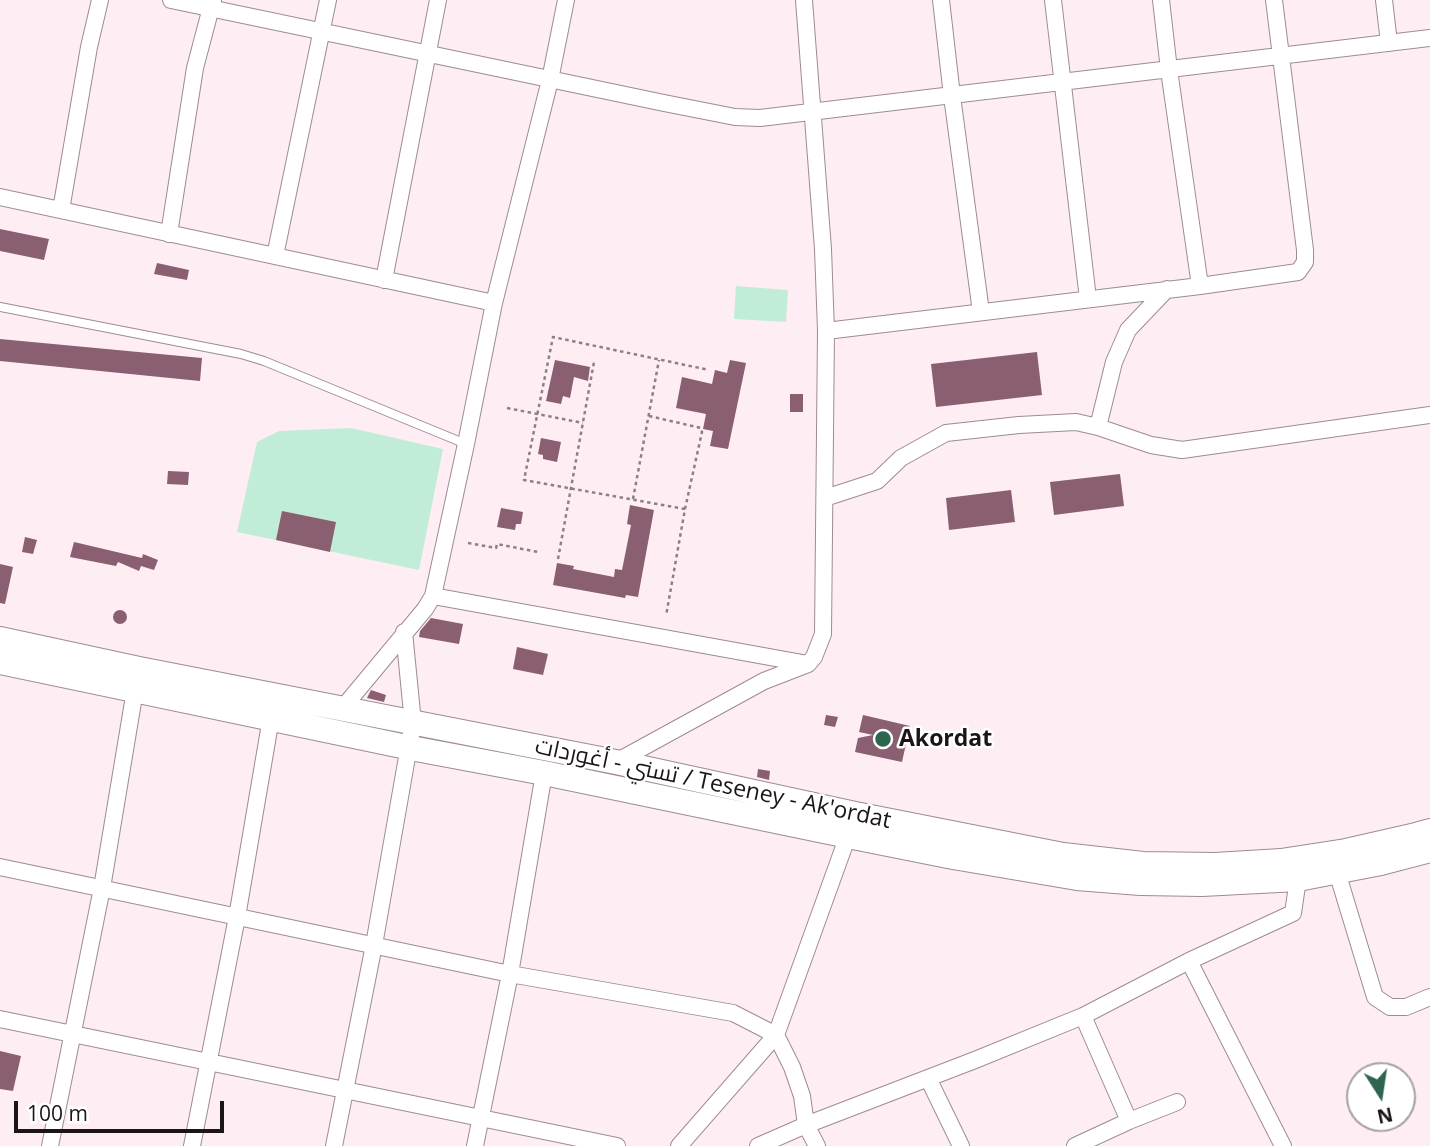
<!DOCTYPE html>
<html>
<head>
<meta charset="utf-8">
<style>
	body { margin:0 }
	#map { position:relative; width:1430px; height:1146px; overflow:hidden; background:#feeef4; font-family:"Open Sans",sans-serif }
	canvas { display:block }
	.north { position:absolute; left:1346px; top:1062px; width:70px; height:70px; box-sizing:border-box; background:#fff; border:2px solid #a4a1a3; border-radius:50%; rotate:168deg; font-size:19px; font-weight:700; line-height:28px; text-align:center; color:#1c1518 }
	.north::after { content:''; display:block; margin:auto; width:24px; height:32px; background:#2d664f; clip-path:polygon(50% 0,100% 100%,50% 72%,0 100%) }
	.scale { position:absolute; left:14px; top:1101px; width:210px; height:32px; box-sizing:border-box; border:4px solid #1c1518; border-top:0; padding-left:9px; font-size:21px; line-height:24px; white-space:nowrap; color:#1c1518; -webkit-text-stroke:5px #fff; paint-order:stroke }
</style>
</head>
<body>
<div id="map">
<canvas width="1430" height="1146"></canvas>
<div class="north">N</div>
<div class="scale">100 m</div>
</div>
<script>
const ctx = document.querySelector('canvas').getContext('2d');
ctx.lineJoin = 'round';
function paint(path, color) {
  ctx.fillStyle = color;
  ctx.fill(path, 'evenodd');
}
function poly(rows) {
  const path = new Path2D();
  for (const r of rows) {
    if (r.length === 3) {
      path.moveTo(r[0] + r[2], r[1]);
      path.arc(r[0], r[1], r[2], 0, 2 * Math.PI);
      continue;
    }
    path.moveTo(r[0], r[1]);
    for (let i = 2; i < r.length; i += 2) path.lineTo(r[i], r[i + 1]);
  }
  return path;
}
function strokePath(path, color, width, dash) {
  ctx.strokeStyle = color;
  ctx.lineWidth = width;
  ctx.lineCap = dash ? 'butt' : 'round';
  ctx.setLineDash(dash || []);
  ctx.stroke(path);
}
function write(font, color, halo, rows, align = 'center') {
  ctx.font = font + ' "Open Sans",Cairo,sans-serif';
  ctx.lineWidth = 5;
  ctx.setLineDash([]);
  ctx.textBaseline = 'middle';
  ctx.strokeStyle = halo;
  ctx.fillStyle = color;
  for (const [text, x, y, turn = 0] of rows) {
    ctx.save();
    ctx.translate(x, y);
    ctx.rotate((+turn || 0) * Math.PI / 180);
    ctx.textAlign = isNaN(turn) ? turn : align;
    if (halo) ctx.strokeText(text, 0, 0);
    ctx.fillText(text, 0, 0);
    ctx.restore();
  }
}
const green = poly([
	[736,286,788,290,786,322,734,319],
	[351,428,443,449,419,570,237,532,257,442,279,431]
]);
const building = poly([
	[0,229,49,239,44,260,0,251],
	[157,263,189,270,187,280,154,274],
	[0,339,202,358,200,381,0,361],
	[1037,352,1042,395,936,407,931,364],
	[555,360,590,367,588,381,574,377,570,398,563,396,561,404,546,401],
	[730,360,746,363,728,449,710,446,713,431,703,429,706,414,676,408,682,377,712,384,715,370,727,373],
	[790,394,803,394,803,412,790,412],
	[541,438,561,442,557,462,543,459,543,455,538,454],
	[168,471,189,472,188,485,167,484],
	[1120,474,1124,506,1054,515,1050,482],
	[1011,490,1015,522,949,530,946,498],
	[630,505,654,510,638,597,626,595,625,598,553,585,557,563,574,566,573,569,614,577,615,569,622,570,631,525,627,524],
	[501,508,523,512,521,524,516,524,515,530,497,527],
	[282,511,336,522,330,552,276,540],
	[25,537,37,540,33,554,22,552],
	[74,542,142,558,143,554,158,560,154,570,141,566,139,571,118,562,116,566,70,557],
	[0,564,13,567,5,604,0,603],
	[120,617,7],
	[431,618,463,624,459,644,419,637,420,631],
	[517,647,548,654,543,675,513,669],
	[371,690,386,695,384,702,367,698],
	[826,715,838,717,835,727,824,725],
	[863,715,910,726,902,762,855,752,858,738,873,735,859,732],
	[758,769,770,771,769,780,757,777],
	[0,1051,21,1056,13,1091,0,1089]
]);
const path = poly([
	[507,408,583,423],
	[649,416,701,428,702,432,685,509,666,616],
	[633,499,659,360],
	[685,509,524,480,553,337,709,370],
	[468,543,496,548,497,544,538,552],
	[558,559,594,362]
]);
const lane = poly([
	[0,307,241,354,264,361,466,444]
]);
const street = poly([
	[171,0,664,103,735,117,760,118,1430,38],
	[941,0,952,96,981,312],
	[1053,0,1088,299],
	[1161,0,1169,70,1200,286],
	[1384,0,1389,43],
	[0,197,494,303],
	[61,210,89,47,100,0],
	[169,234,195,68,213,0],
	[275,256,328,0],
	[384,280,438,0],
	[826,331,1200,286,1298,272,1305,262,1305,250,1274,0],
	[1098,427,1114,362,1128,330,1167,289],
	[825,498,877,481,901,458,946,433,1019,425,1076,422,1098,427,1151,445,1182,450,1430,415],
	[433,596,808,664],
	[341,710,425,609,433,596,466,444,494,303,550,80,566,0],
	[616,762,764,681,808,664,814,657,823,634,826,331,823,249,804,0],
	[0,867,510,974,733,1013,776,1035,792,1067,802,1096,806,1125,817,1146],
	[1337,872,1375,997,1390,1007,1406,1007,1430,997],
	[1189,961,1283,1146],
	[1083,1016,1129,1121],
	[0,1019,617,1146],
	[928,1078,961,1146],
	[50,1146,102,888,135,690],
	[192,1146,237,917,271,718],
	[334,1146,374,945,413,723,404,632],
	[475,1146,510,974,544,773],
	[679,1146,776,1035,850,830],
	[758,1146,806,1125,975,1060,1083,1016,1189,961,1293,913,1298,879],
	[1075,1146,1129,1121,1177,1102]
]);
const primary = poly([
	[0,639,139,669,616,762,855,814,1063,855,1143,864,1215,865,1281,861,1346,851,1412,836,1430,831],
	[0,662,416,749,544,773,848,836,953,857,1077,878,1140,883,1202,884,1298,879,1381,863,1430,850]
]);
const markers = [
	[883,739,9,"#2d664f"]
];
const poiNames = [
	["Akordat",899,739]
];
const streetNames = [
	["تسني - أغوردات / Teseney - Ak'ordat",713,784,12]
];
paint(green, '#c1edd8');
paint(building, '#8a5f72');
strokePath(lane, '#9d8b93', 10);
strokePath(street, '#9d8b93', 18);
strokePath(primary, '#9d8b93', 26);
strokePath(path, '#8b8084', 2.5, [3.5, 3.5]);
strokePath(lane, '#fff', 8);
strokePath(street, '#fff', 16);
strokePath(primary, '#fff', 24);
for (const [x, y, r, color] of markers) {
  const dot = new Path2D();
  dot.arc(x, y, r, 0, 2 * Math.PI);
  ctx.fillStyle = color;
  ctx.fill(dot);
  strokePath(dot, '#fff', 2.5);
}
write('bold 23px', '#1c1518', '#fff', poiNames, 'left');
write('23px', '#1c1518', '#fff', streetNames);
</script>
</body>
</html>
